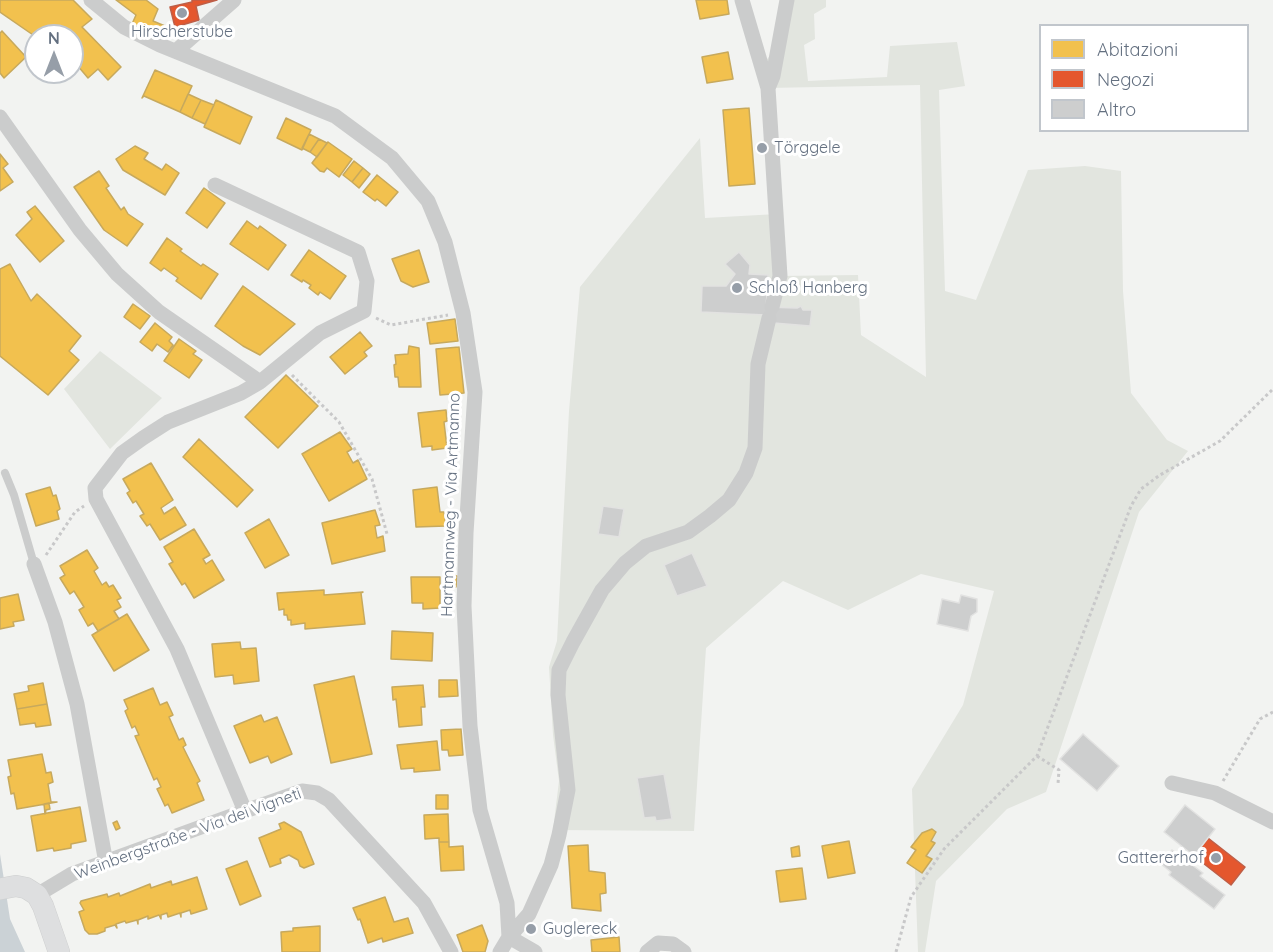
<!DOCTYPE html>
<html>
<head>
<meta charset="utf-8">
<style>
	body { margin:0 }
	#map { position:relative; width:1273px; height:952px; overflow:hidden; background:#f2f3f1; font-family:Quicksand,sans-serif }
	canvas { display:block }
	.legend { position:absolute; left:1039px; top:24px; width:210px; height:108px; box-sizing:border-box; background:#fff; border:2px solid #c1c6cc; margin:0; padding:8px 10px; list-style:none; font-size:18px; color:#647080 }
	.legend li { display:flex; align-items:center; gap:12px; height:30px }
	.legend b { width:30px; border:2px solid #c1c6cc }
	.north { position:absolute; left:24px; top:24px; width:60px; height:60px; box-sizing:border-box; background:#fff; border:2px solid #c1c6cc; border-radius:50%; rotate:0deg; font-size:16px; font-weight:700; line-height:24px; text-align:center; color:#647080 }
	.north::after { content:''; display:block; margin:auto; width:21px; height:27px; background:#969ea8; clip-path:polygon(50% 0,100% 100%,50% 72%,0 100%) }
</style>
</head>
<body>
<div id="map">
<canvas width="1273" height="952"></canvas>
<ul class="legend">
<li><b style="height:16px;background:#f2c14e"></b>Abitazioni</li>
<li><b style="height:16px;background:#e4572e"></b>Negozi</li>
<li><b style="height:16px;background:#cdcece"></b>Altro</li>
</ul>
<div class="north">N</div>
</div>
<script>
const ctx = document.querySelector('canvas').getContext('2d');
ctx.lineJoin = 'round';
function paint(path, color) {
  ctx.fillStyle = color;
  ctx.fill(path, 'evenodd');
}
function poly(rows) {
  const path = new Path2D();
  for (const r of rows) {
    path.moveTo(r[0], r[1]);
    for (let i = 2; i < r.length; i += 2) path.lineTo(r[i], r[i + 1]);
  }
  return path;
}
function strokePath(path, color, width, dash) {
  ctx.strokeStyle = color;
  ctx.lineWidth = width;
  ctx.lineCap = dash ? 'butt' : 'round';
  ctx.setLineDash(dash || []);
  ctx.stroke(path);
}
function write(font, color, halo, rows, align = 'center') {
  ctx.font = font + ' Quicksand,sans-serif';
  ctx.lineWidth = 6;
  ctx.setLineDash([]);
  ctx.textBaseline = 'middle';
  ctx.strokeStyle = halo;
  ctx.fillStyle = color;
  for (const [text, x, y, turn = 0] of rows) {
    ctx.save();
    ctx.translate(x, y);
    ctx.rotate((+turn || 0) * Math.PI / 180);
    ctx.textAlign = isNaN(turn) ? turn : align;
    if (halo) ctx.strokeText(text, 0, 0);
    ctx.fillText(text, 0, 0);
    ctx.restore();
  }
}
const green = poly([
	[787,0,826,0,826,7,814,14,815,39,804,45,808,81,887,77,890,46,957,42,965,86,939,90,945,291,976,300,1028,170,1085,166,1121,171,1123,291,1131,393,1167,440,1188,451,1139,512,1046,792,1007,809,936,881,925,952,918,952,912,789,963,705,994,591,921,574,848,610,783,581,706,648,694,831,553,830,559,781,553,735,549,667,557,641,569,411,580,287,700,138,705,218,777,214,780,276,858,275,861,335,926,377,920,85,768,88,766,61,779,42],
	[100,351,162,398,110,449,64,389]
]);
const water = poly([
	[0,854,10,919,25,952,0,952]
]);
const homes = poly([
	[0,0,73,0,92,19,82,27,121,67,108,80,98,69,88,78,72,59,72,36,52,36,48,32,42,36,36,37,0,12,0,0],
	[116,0,146,0,158,9,153,21,165,26,161,38,132,24,136,15,116,0],
	[696,0,727,0,729,14,700,19,696,0],
	[2,31,26,57,4,78,0,73,0,33,2,31],
	[728,52,733,79,707,83,702,57,728,52],
	[155,70,192,86,180,112,144,96,142,98,155,70],
	[188,94,201,100,192,118,180,112,188,94],
	[201,100,214,105,205,124,192,118,201,100],
	[216,100,252,117,240,144,204,127,216,100],
	[749,108,755,184,729,186,723,110,749,108],
	[286,118,311,130,302,150,277,138,286,118],
	[309,134,319,139,310,152,302,148,309,134],
	[319,139,327,143,317,157,310,152,319,139],
	[328,142,352,159,339,177,327,168,324,172,320,171,312,163,328,142],
	[135,146,148,153,144,159,162,170,166,164,179,173,165,195,123,170,116,159,135,146],
	[0,154,8,164,3,168,13,182,0,191,0,154],
	[354,161,363,168,352,182,343,175,354,161],
	[363,168,370,174,359,188,352,182,363,168],
	[99,171,109,186,106,188,121,210,124,207,128,214,143,224,127,246,104,230,74,187,99,171],
	[377,175,398,192,386,206,377,199,375,201,363,192,377,175],
	[204,188,225,203,207,228,186,213,204,188],
	[35,206,64,241,40,262,16,235,32,219,27,212,35,206],
	[247,221,258,229,260,226,286,245,268,270,230,244,247,221],
	[167,238,182,249,180,251,201,266,203,264,218,274,201,299,176,281,178,278,164,268,161,271,150,263,167,238],
	[309,250,346,276,330,299,320,292,318,295,309,288,311,285,303,280,302,282,291,275,309,250],
	[419,250,429,282,413,287,401,281,392,259,419,250],
	[10,264,31,301,37,294,81,336,69,351,79,360,48,395,0,356,0,269,10,264],
	[243,286,295,324,260,355,243,346,215,326,243,286],
	[133,304,150,316,140,329,124,317,133,304],
	[455,319,458,341,430,344,427,323,455,319],
	[155,323,172,337,169,341,173,345,168,352,157,344,152,351,140,342,155,323],
	[360,332,372,346,364,352,367,356,345,374,330,357,360,332],
	[179,339,196,351,193,354,202,360,189,378,164,361,179,339],
	[409,346,419,348,421,387,399,387,398,377,395,377,394,365,396,364,395,355,408,354,409,346],
	[459,347,464,393,440,395,436,349,459,347],
	[286,375,318,406,278,448,245,417,286,375],
	[446,410,447,421,444,422,447,448,432,450,432,446,422,447,418,413,446,410],
	[340,432,352,449,347,452,353,463,358,460,367,479,329,501,302,454,340,432],
	[199,439,253,490,237,507,183,457,199,439],
	[151,463,173,500,161,508,164,514,175,507,186,525,160,540,150,524,147,526,140,516,144,514,136,501,133,503,127,493,130,491,123,479,151,463],
	[50,487,53,496,56,495,60,509,57,511,59,519,36,526,26,494,50,487],
	[437,487,440,512,444,512,446,526,416,527,413,490,437,487],
	[375,510,380,525,375,526,377,538,383,536,385,551,332,564,322,523,375,510],
	[269,519,289,555,265,568,245,533,269,519],
	[194,529,210,555,203,559,206,564,212,560,224,580,194,598,185,583,182,585,169,564,173,562,164,547,194,529],
	[87,550,98,568,94,571,102,585,106,582,109,587,113,585,121,598,117,600,121,607,114,611,119,619,98,631,93,623,88,626,79,610,84,607,74,591,70,594,60,578,65,575,60,566,87,550],
	[444,575,457,576,456,587,443,587,444,575],
	[411,577,440,577,440,608,423,609,423,603,412,603,411,577],
	[324,590,324,595,363,592,361,593,365,624,305,629,305,623,291,625,291,620,288,620,287,615,284,615,284,609,279,610,277,593,324,590],
	[18,594,24,620,13,622,14,626,0,629,0,598,18,594],
	[127,614,149,650,114,671,92,635,127,614],
	[392,631,433,633,432,661,391,659,392,631],
	[240,642,241,649,256,648,259,681,234,684,233,675,215,677,212,644,240,642],
	[354,676,372,754,331,763,314,685,354,676],
	[439,680,457,680,458,696,439,697,439,680],
	[43,683,47,704,17,709,14,694,29,691,28,686,43,683],
	[423,685,425,707,421,707,422,725,399,727,396,699,393,700,392,687,423,685],
	[153,688,160,705,167,702,173,715,169,717,179,740,183,738,186,745,183,747,200,781,197,783,204,800,172,813,168,804,165,806,157,789,161,787,157,778,154,780,135,736,139,735,135,726,132,728,125,711,128,709,124,700,153,688],
	[47,704,51,725,36,727,35,723,20,725,17,709,47,704],
	[261,715,264,722,277,717,292,754,271,763,268,756,250,763,234,726,261,715],
	[461,729,463,755,449,756,448,750,442,750,441,730,461,729],
	[437,741,440,770,414,772,414,768,401,769,397,745,437,741],
	[42,754,46,773,51,772,53,782,48,784,51,802,57,802,17,809,14,793,11,794,8,777,11,776,8,760,42,754],
	[436,795,448,795,448,809,436,809,436,795],
	[49,803,50,809,46,810,45,814,44,804,49,803],
	[80,807,86,841,71,844,71,848,54,851,53,848,37,851,31,816,80,807],
	[448,814,449,842,439,842,439,838,425,839,424,815,448,814],
	[117,821,120,828,116,830,113,823,117,821],
	[284,822,301,832,314,864,304,868,300,866,298,860,289,855,280,859,281,863,270,867,259,838,281,829,279,824,284,822],
	[932,829,936,832,931,841,935,843,926,856,932,859,922,873,907,863,916,850,911,847,922,833,932,829],
	[849,841,855,873,828,878,822,846,849,841],
	[439,842,449,842,449,847,463,846,464,870,441,871,439,842],
	[588,845,589,871,605,873,606,893,600,894,601,911,572,908,568,846,588,845],
	[799,846,800,856,792,857,791,848,799,846],
	[247,861,261,896,240,905,226,869,247,861],
	[802,868,806,899,780,902,776,871,802,868],
	[197,877,207,909,191,914,190,910,181,913,181,917,180,913,168,917,167,913,161,915,161,919,159,915,148,919,148,916,138,920,138,924,137,920,126,923,125,921,116,924,117,928,115,925,105,928,105,931,97,934,89,934,85,930,79,912,84,910,80,903,81,901,107,894,108,897,119,893,120,896,150,884,151,888,171,881,172,885,197,877],
	[385,897,394,922,408,918,413,933,383,942,382,938,368,943,360,919,358,920,353,908,385,897],
	[482,925,488,941,485,952,463,952,457,935,482,925],
	[320,926,320,952,282,952,281,932,293,931,293,928,320,926],
	[619,937,620,952,592,952,591,940,619,937]
]);
const shops = poly([
	[192,0,217,0,196,6,199,20,175,27,170,7,192,2,192,0],
	[1208,838,1245,867,1231,885,1194,856,1208,838]
]);
const building = poly([
	[739,252,750,265,749,274,768,275,768,284,772,285,771,294,767,294,766,307,797,308,801,306,803,310,812,310,810,326,774,323,766,315,701,312,702,286,726,286,735,274,725,264,739,252],
	[603,506,624,509,619,537,598,534,603,506],
	[692,553,707,586,677,596,664,565,692,553],
	[961,595,977,599,977,612,971,616,968,631,937,624,942,599,959,603,961,595],
	[1083,734,1119,766,1097,791,1060,759,1083,734],
	[664,774,672,819,656,821,655,817,644,818,637,778,664,774],
	[1185,805,1215,829,1194,856,1164,832,1185,805],
	[1172,850,1203,873,1200,876,1225,895,1214,909,1169,875,1171,872,1161,864,1172,850]
]);
const path = poly([
	[376,318,391,325,448,315],
	[292,375,339,422,372,479,387,534],
	[46,555,75,512,84,506],
	[1037,756,1059,770,1058,784],
	[1223,781,1260,719,1273,712],
	[896,952,911,897,944,849,1037,756,1131,506,1141,489,1160,475,1220,441,1273,389]
]);
const lane = poly([
	[5,473,14,495,34,564]
]);
const street = poly([
	[91,0,124,27,160,45,335,116,392,158,428,201,445,242,463,313,475,392,466,533,464,606,470,726,480,810,507,903,509,937],
	[742,0,768,88,780,276,772,307],
	[176,51,234,0],
	[768,88,773,76,787,0],
	[0,117,80,230,117,274,159,312,260,382],
	[215,185,358,252,367,281,364,311,320,333,260,382,241,393,168,422,143,438,122,453,95,488,96,499,177,649,245,811],
	[34,564,55,622,77,704,106,863],
	[1172,783,1215,793,1273,822],
	[37,895,72,874,245,811,302,791,317,793,329,800,424,903,451,952],
	[509,937,535,952],
	[500,952,509,937,529,914,551,865,559,835,568,790,558,695,559,670,573,642,602,590,625,563,646,546,688,532,710,516,729,500,746,473,755,448,758,364,769,318],
	[647,952,658,943,673,944,684,952]
]);
const secondary = poly([
	[0,889,16,886,26,888,37,895,43,906,59,952]
]);
const markers = [
	[182,13,6,"#969ea8"],
	[762,148,6,"#969ea8"],
	[737,288,6,"#969ea8"],
	[1216,858,6,"#969ea8"],
	[531,929,6,"#969ea8"]
];
const poiNames = [
	["Hirscherstube",182,32,"center"],
	["Törggele",774,148],
	["Schloß Hanberg",749,288],
	["Gattererhof",1204,858,"right"],
	["Guglereck",543,929]
];
const streetNames = [
	["Hartmannweg - Via Artmanno",451,505,-88],
	["Weinbergstraße - Via dei Vigneti",188,834,-20]
];
paint(green, '#e2e5df');
paint(water, '#cbd2d6');
paint(homes, '#f2c14e');
strokePath(homes, '#c7a95d', 1.5);
paint(shops, '#e4572e');
strokePath(shops, '#be5e47', 1.5);
paint(building, '#cdcece');
strokePath(building, '#e2e2e1', 1.5);
strokePath(secondary, '#cecfcf', 22);
strokePath(path, '#c8c8c9', 3, [3, 3]);
strokePath(lane, '#cbcccc', 8);
strokePath(street, '#cbcccc', 15);
strokePath(secondary, '#dedfe0', 21);
for (const [x, y, r, color] of markers) {
  const dot = new Path2D();
  dot.arc(x, y, r, 0, 2 * Math.PI);
  ctx.fillStyle = color;
  ctx.fill(dot);
  strokePath(dot, '#fff', 2);
}
write('16px', '#647080', '#fff', poiNames, 'left');
write('16px', '#647080', '#fff', streetNames);
</script>
</body>
</html>
